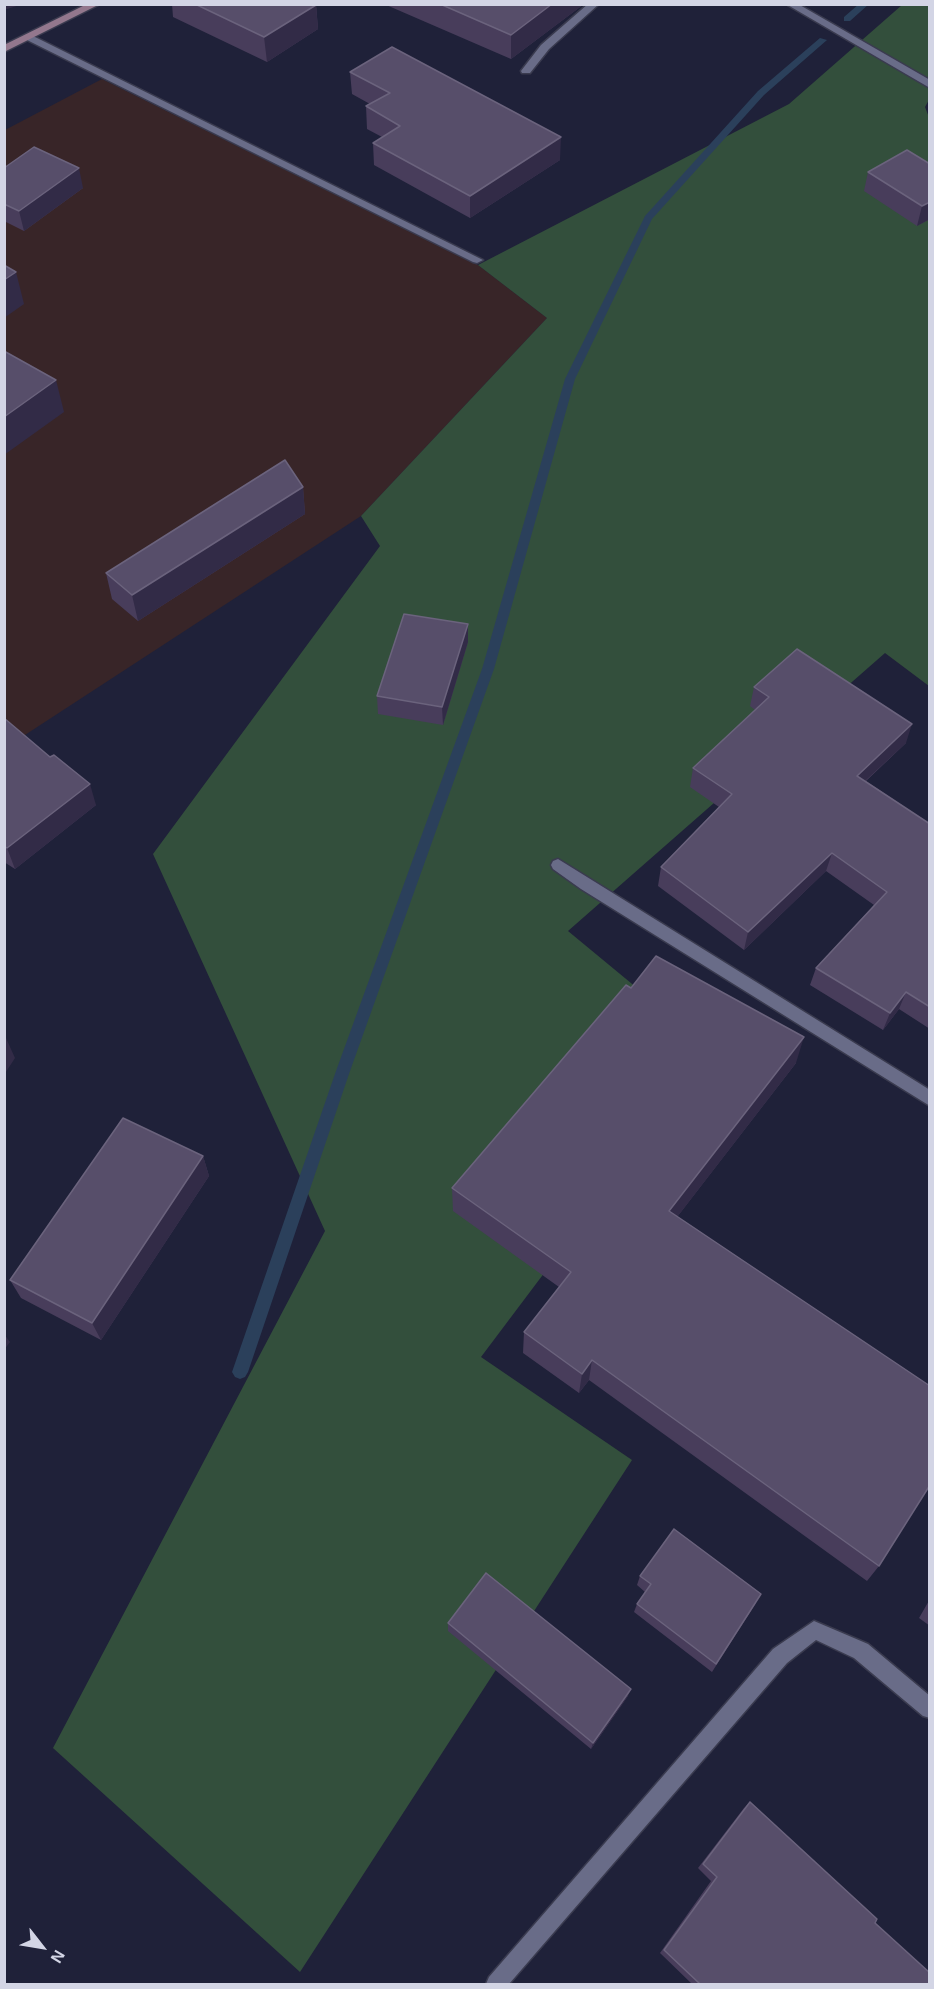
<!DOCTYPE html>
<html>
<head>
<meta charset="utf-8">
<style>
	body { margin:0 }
	#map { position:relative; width:934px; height:1989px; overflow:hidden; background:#1f2139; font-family:Arial,sans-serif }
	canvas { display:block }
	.frame { position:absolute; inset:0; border:6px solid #d3d5e5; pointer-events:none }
	.north { position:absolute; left:12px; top:1917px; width:60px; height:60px; -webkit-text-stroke:4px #1f2139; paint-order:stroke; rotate:121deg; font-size:16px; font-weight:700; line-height:24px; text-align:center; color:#d3d5e5 }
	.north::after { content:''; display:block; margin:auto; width:21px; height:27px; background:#d3d5e5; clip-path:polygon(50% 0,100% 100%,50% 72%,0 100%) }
</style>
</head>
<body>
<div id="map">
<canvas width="934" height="1989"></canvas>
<div class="frame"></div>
<div class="north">N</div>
</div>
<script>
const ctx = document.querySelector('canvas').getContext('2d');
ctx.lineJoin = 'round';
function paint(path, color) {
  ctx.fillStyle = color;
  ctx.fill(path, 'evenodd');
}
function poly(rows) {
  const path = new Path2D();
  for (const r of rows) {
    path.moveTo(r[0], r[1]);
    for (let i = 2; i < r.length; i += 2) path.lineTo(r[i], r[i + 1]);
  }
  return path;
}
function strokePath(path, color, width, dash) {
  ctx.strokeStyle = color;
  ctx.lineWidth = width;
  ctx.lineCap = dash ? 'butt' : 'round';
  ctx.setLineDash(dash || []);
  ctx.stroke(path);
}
const industrial = poly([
	[102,79,478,265,547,318,361,516,5,748,5,130]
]);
const green = poly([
	[902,5,929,5,930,98,925,107,930,120,929,686,885,653,568,931,712,1050,481,1357,632,1460,300,1972,53,1748,325,1231,153,854,380,546,361,516,547,318,478,265,789,104]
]);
const stream = poly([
	[859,4,869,4,850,21,844,21,844,17,859,4],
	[820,38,827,40,764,95,652,219,575,379,494,669,350,1071,248,1372,245,1377,240,1379,235,1377,232,1372,336,1071,482,669,565,379,645,216,758,91,820,38]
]);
const street = poly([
	[588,4,599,4,549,49,530,73,522,73,521,71,541,45,588,4],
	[786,4,798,4,930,80,930,88,786,4],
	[25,35,31,35,483,260,477,263,473,262,25,39,25,35],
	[558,859,930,1090,930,1106,581,889,553,869,551,865,553,861,558,859],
	[814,1621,868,1644,930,1696,930,1718,923,1716,854,1658,816,1640,787,1663,509,1984,486,1984,489,1977,773,1649,814,1621]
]);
const secondary = poly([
	[87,4,100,4,4,52,4,45,87,4]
]);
const wall = poly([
	[172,4,316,4,318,29,267,62,173,17],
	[384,4,584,4,511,59],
	[350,72,560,160,470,218,374,165,373,143,382,137,367,129,366,106,370,104,352,94],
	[930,164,930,219,917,226,864,191,868,172],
	[4,168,83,188,24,231,4,221],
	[303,487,305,514,138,621,112,599,106,573],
	[468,642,443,725,378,714,377,696],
	[754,687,906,743,866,781,930,824,930,1029,899,1009,883,1030,810,985,816,968,874,905,826,871,744,950,658,886,661,867,719,807,690,787,693,768,755,710,750,706],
	[4,718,96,805,15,869,4,862],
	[631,988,796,1063,677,1217,879,1566,867,1581,589,1380,579,1393,523,1353,524,1332,559,1287,453,1211,452,1188],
	[203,1156,209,1176,101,1340,21,1298,10,1280],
	[640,1576,756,1603,712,1672,634,1612,637,1604,645,1592,637,1585],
	[930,1599,930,1626,919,1618],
	[448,1623,628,1696,591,1749,448,1631],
	[750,1802,875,1923,930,1984,692,1984,660,1953,711,1881,698,1868,744,1808]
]);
const shadedWall = poly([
	[4,4,23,4,4,10],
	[552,4,584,4,511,59,511,35],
	[316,5,318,29,267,62,264,37],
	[561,137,560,160,470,218,470,196],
	[79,168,83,188,24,231,19,211],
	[930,202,930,219,917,226,922,206],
	[16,272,24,304,4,318,4,280],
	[56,380,64,412,4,455,4,417],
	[303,487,305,514,138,621,132,595],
	[468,624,468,642,443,725,442,707],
	[912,724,906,743,851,794,857,776],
	[90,784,96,805,15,869,7,848],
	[832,853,826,871,744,950,748,932],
	[906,992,899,1009,883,1030,890,1013],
	[804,1037,796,1063,664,1234,669,1211],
	[6,1038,15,1058,4,1075,4,1041],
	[203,1156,209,1176,101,1340,92,1323],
	[4,1334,10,1342,4,1350],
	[592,1360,589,1380,579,1393,582,1374],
	[631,1689,628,1696,591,1749,593,1743]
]);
const building = poly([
	[195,4,316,4,316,5,264,37,195,4],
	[440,4,552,4,511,35,440,4],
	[392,47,561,137,470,196,373,143,400,126,366,106,390,93,350,72,392,47],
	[34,147,79,168,19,211,4,204,4,168,34,147],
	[907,150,930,164,930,202,922,206,868,172,907,150],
	[4,265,16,272,4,280,4,265],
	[4,351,56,380,4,417,4,351],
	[285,460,303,487,132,595,106,573,285,460],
	[404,614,468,624,442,707,377,696,404,614],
	[797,649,912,724,857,776,930,824,930,1007,906,992,890,1013,816,968,887,892,832,853,748,932,661,867,732,794,693,768,769,697,754,687,797,649],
	[4,718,50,757,54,755,90,784,7,848,4,846,4,718],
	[656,956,804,1037,669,1211,930,1386,930,1485,879,1566,592,1360,582,1374,524,1332,571,1272,452,1188,626,985,631,988,656,956],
	[123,1118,203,1156,92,1323,10,1280,123,1118],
	[674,1529,761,1594,716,1664,637,1604,651,1584,640,1576,674,1529],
	[486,1573,631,1689,593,1743,448,1623,486,1573],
	[750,1802,877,1919,875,1923,930,1973,930,1984,700,1984,664,1950,717,1877,703,1864,750,1802]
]);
paint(industrial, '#382528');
paint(green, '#334f3c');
paint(stream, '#2b405b');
strokePath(street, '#3a3b4f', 3);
strokePath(secondary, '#3a3b4f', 3);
paint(street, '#696c88');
paint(secondary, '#93778d');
paint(wall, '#483d5b');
paint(shadedWall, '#322b47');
paint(building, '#574e6a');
strokePath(building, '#6b637d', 1.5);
</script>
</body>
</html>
